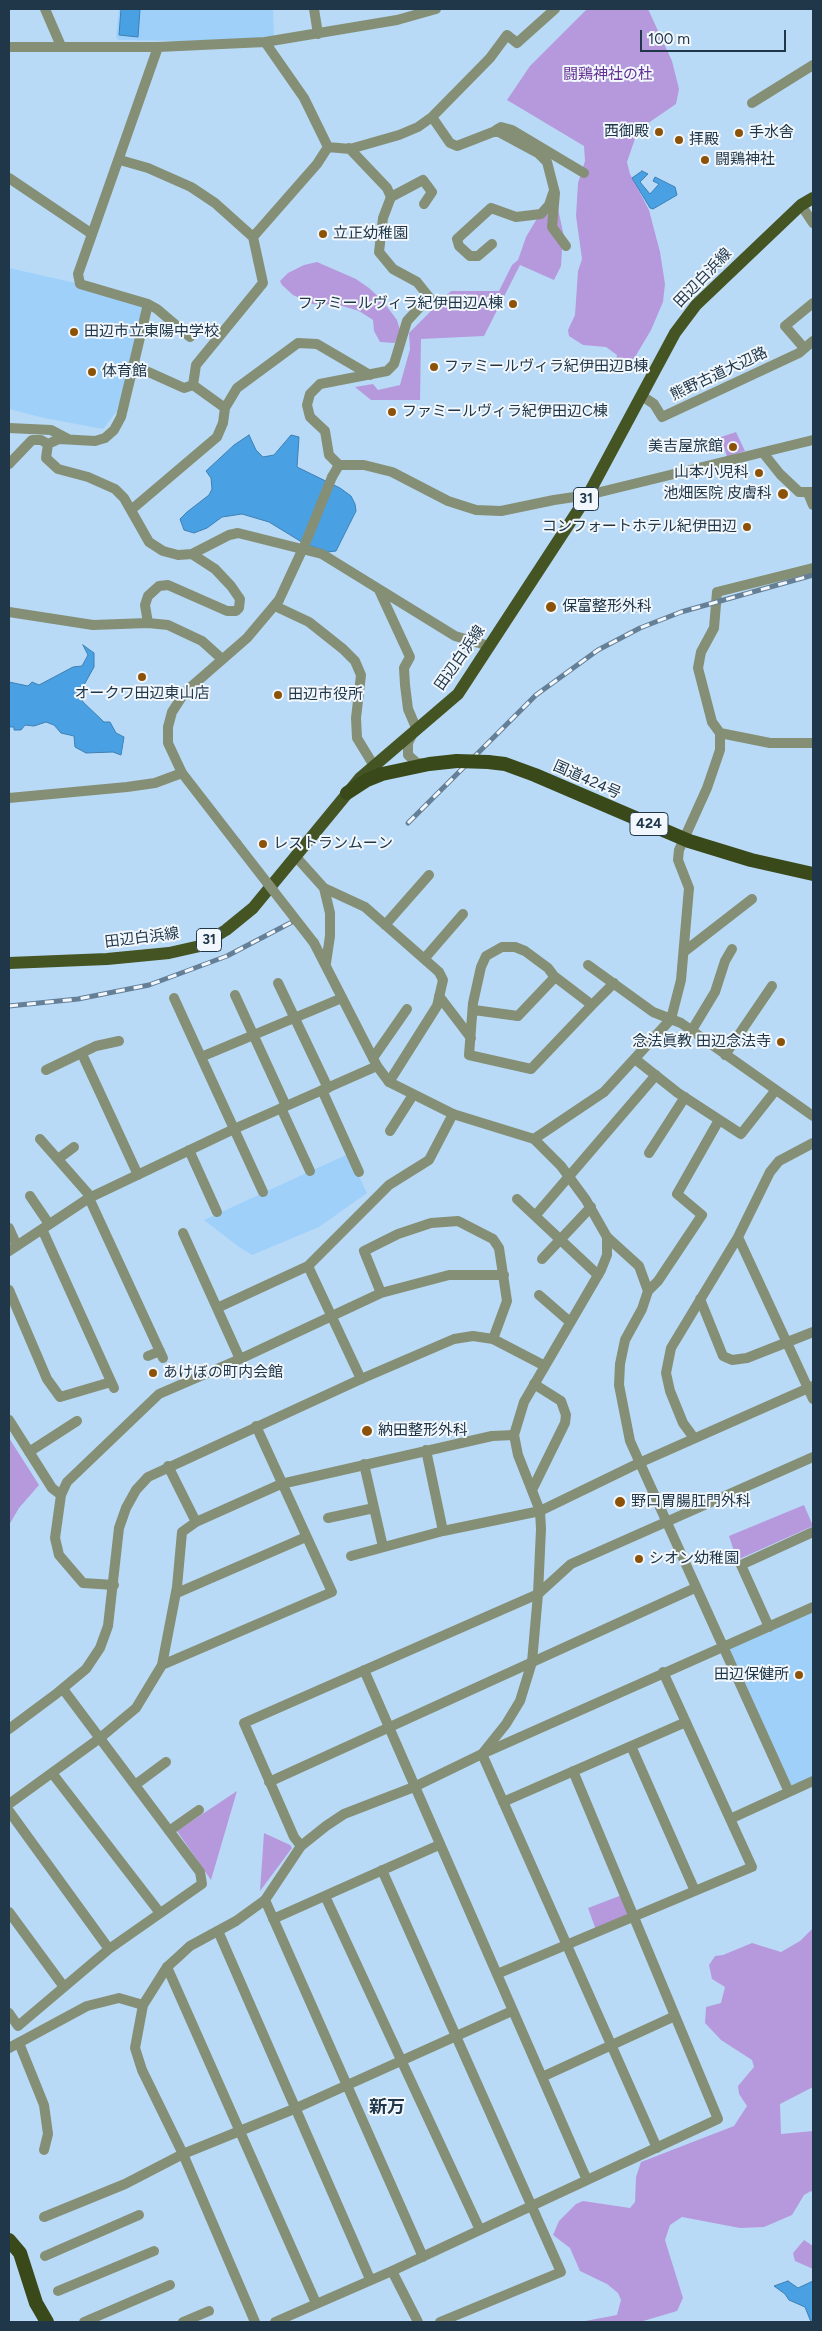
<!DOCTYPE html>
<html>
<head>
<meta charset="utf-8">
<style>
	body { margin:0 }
	#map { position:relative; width:822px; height:2331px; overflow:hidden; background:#b9daf6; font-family:Figtree,sans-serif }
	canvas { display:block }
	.frame { position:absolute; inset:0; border:10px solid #203749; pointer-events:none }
	.scale { position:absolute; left:640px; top:30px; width:146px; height:22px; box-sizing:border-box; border:2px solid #203749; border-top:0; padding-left:6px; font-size:15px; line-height:18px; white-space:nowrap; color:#203749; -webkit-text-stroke:4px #f1f7fc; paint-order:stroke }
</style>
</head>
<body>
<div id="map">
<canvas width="822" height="2331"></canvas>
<div class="frame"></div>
<div class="scale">100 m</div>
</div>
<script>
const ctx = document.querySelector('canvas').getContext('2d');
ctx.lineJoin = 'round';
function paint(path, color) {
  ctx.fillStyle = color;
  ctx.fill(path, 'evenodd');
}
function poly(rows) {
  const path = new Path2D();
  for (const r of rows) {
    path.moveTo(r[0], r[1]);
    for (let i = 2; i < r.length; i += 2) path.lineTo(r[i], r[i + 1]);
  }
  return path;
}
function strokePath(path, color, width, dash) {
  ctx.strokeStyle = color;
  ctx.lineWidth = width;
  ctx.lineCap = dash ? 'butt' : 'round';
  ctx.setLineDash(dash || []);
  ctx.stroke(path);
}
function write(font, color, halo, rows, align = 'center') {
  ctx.font = font + ' Figtree,"Noto Sans JP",sans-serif';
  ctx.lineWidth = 4;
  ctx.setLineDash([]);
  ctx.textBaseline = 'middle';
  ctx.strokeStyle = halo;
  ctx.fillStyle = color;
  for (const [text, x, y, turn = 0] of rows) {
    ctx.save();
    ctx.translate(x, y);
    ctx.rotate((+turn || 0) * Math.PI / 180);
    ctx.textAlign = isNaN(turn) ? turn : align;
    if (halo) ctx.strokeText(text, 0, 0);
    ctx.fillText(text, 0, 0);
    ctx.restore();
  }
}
const built = poly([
	[119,9,273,9,274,37,185,41,118,40,116,37],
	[9,268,80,284,148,304,117,411,103,429,44,418,9,409],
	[348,1154,367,1193,319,1227,252,1255,239,1247,204,1220],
	[813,1611,813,1777,793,1786,788,1784,729,1651,732,1646]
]);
const green = poly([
	[587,9,648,9,672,61,679,89,676,104,638,130,627,162,630,174,649,210,660,252,665,284,663,302,651,330,635,357,622,368,617,368,615,365,617,355,606,347,583,345,569,336,568,330,575,315,578,271,582,259,576,216,578,183,585,161,584,146,507,100,530,66],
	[554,190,566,246,562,249,561,266,554,280,520,265,484,336,421,339,420,400,371,400,355,387,373,384,378,390,400,385,410,349,409,333,451,291,499,291,512,265,518,260,526,237],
	[317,262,356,279,369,288,382,300,397,320,400,330,395,343,380,342,374,331,373,320,359,311,339,305,312,304,293,295,282,285,280,281,288,273,304,265],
	[736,432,745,451,727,457,721,437],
	[9,1438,39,1485,19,1508,9,1525],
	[804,1505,813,1526,737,1560,729,1536],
	[237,1791,211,1880,177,1831],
	[264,1833,290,1845,292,1848,260,1891],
	[622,1895,630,1916,596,1930,588,1908],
	[813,1928,813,2087,780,2104,781,2134,813,2131,813,2193,811,2191,804,2195,792,2215,764,2227,740,2228,682,2217,670,2225,665,2240,683,2298,677,2311,640,2322,580,2322,617,2315,621,2300,618,2293,607,2284,580,2271,570,2248,553,2235,559,2221,576,2204,583,2201,630,2208,635,2202,636,2177,641,2162,734,2126,747,2106,739,2094,738,2086,754,2067,752,2060,721,2040,705,2023,706,2007,721,2003,725,1987,712,1979,709,1965,715,1956,723,1955,752,1943,781,1952,800,1941],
	[804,2240,813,2246,813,2269,795,2261,793,2253]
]);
const water = poly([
	[121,9,140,9,138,37,119,35,121,9],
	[642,171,648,174,640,182,650,194,659,184,653,181,655,177,675,187,677,195,653,209,650,208,632,178,642,171],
	[249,435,256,450,263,457,274,455,291,435,299,437,297,467,340,488,351,496,355,504,356,511,336,551,328,552,305,544,269,522,242,514,222,517,207,528,194,533,184,530,180,519,187,512,209,495,212,489,211,478,206,471,234,445,249,435],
	[83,645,94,653,94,667,79,694,83,702,104,722,110,722,116,733,124,737,121,755,113,752,86,753,75,747,74,736,61,733,54,725,46,722,34,726,25,725,21,730,14,730,14,727,9,727,9,682,28,686,32,682,39,685,73,667,82,666,88,655,83,645],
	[788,2281,798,2288,813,2281,813,2322,811,2322,805,2307,789,2300,785,2294,774,2286,788,2281]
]);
const minor = poly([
	[45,9,61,46],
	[314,9,318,34],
	[265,42,304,98,328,147],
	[9,47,158,47,265,42,397,20,436,9],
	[158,47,78,274,80,284,148,304,121,417,114,430,105,438,95,441,59,439,48,444,46,458,58,469,88,477,115,489,124,498,149,542,163,551,178,555,192,554,229,535,238,533,322,554,455,636,489,646],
	[752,103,813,65],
	[432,117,450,143,457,146,493,132,499,132,538,153,547,162,555,193,552,227,566,246],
	[496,130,501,127,512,130,584,173],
	[328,147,350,149,399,135,418,127,432,117,490,58,507,35,517,43,555,9],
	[120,160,148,168,191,187,215,203,253,237,263,283,196,365,193,385],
	[9,178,92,234],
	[391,197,423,180,432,192,424,204],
	[801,205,813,223],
	[253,237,317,164,328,147],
	[492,244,478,256,470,256,459,246,457,239,491,208,516,217,541,214,549,205,553,193],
	[148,304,157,309,190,337],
	[804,348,785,326,813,303],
	[642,396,654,404,662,417,799,353,813,341],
	[225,408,237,388,298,343,317,344,370,375],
	[9,428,51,430,68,439],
	[9,464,32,440,41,440,48,444],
	[339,465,329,455,325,431,310,417,307,405,310,394,320,384,387,371,394,364,407,321,429,297,417,282,393,269,379,252,383,218,391,197,387,188,349,148],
	[808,493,813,505],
	[588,495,813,440],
	[131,510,217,437,223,423,225,408,193,385,184,388,133,365],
	[379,590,410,657,404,668,405,685,408,709,417,730],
	[9,612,93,625,148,623,168,625,202,641,222,659],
	[148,623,145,605,148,596,159,586,168,585,227,611,236,611,239,608,240,599,231,586,215,569,192,554],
	[720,733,770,743,813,743],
	[412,735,408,743,408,755,417,763,426,764],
	[9,798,127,787,155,783,182,773],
	[297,858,324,888,330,913,330,936,326,963],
	[324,888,365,907,439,972,443,980,437,1006,389,1082],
	[385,925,429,875],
	[685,951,752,899],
	[424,959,463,914],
	[588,965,653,1012,681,1023,813,1116],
	[278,983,328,1088],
	[235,995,286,1106],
	[439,996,471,1038],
	[174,998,201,1057],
	[592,1005,554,976,548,968,525,951,515,947,502,947,486,956,481,967,473,1003,469,1055,531,1069,592,1005,614,983],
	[474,1010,518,1016,555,977],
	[692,1030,715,992,725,961,732,949],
	[82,1054,138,1175],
	[725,1055,772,986],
	[373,1058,407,1009],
	[635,1059,678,1093,741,1134,775,1091],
	[46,1070,96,1046,119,1041],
	[322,1090,359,1172],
	[281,1108,310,1171],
	[390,1131,413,1095],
	[40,1139,91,1197],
	[534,1139,604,1092,671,1019,681,980,689,888,678,860,679,850,707,788,720,750,720,733,712,722,698,668,701,652,714,628,717,592,813,568],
	[189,1150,217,1212],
	[649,1153,685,1097],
	[58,1159,74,1147],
	[263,1192,201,1057,342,998],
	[30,1196,49,1224],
	[89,1198,163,1358],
	[517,1199,598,1275],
	[535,1216,656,1075],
	[9,1228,17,1246],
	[42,1229,114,1388],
	[183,1233,240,1359],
	[607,1237,639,1266,648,1291,642,1309,625,1340,620,1364,619,1385,630,1441,789,1792],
	[738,1237,813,1399],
	[9,1251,89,1198,234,1129,377,1066],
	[542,1259,591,1207],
	[9,1290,47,1379,60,1397,111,1382],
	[648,1291,658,1281,702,1215,677,1194,719,1120],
	[381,1293,364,1251,398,1234,431,1223,458,1221,493,1239,499,1248,507,1301,493,1339],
	[539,1295,570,1322],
	[700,1299,723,1356,732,1360,747,1358,813,1332],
	[217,1308,308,1266],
	[148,1356,160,1351],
	[361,1379,308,1266,389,1185,429,1160,453,1114],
	[9,1420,52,1488,61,1495],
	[694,1438,683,1423,670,1391,666,1373,671,1348,738,1237,770,1172,779,1161,813,1143],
	[426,1450,443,1531],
	[29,1452,77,1421],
	[364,1464,383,1547],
	[168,1466,196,1522],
	[533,1488,565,1423,566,1415,561,1401,534,1384],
	[328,1518,374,1508],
	[351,1556,443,1531,540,1511,639,1463,813,1386],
	[114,1585,83,1583,59,1555,55,1538,61,1495,67,1482,159,1394,240,1359,381,1293,449,1275,504,1275],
	[177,1593,306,1537],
	[769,1627,741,1565,813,1532],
	[162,1665,332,1592,256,1426],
	[364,1670,587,2180],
	[631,1746,695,1891],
	[52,1773,160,1913],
	[269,1782,695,1588],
	[135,1785,166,1762],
	[503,1802,686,1722],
	[9,1804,100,1738,136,1708,162,1665,177,1587,182,1532,196,1522,281,1484,492,1436,514,1435],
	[9,1811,109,1949],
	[730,1819,813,1781],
	[169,1831,199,1810],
	[301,1846,294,1837,244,1723,538,1594],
	[382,1870,561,2272,440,2322],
	[325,1896,480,2230],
	[265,1900,423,2257],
	[9,1912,64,1987],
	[273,1919,439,1845],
	[218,1931,370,2279],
	[167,1967,316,2303],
	[497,1974,752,1867,663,1672],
	[9,2013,18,2026,109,1949,202,1884,200,1872,63,1689],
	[19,2043,44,2105,48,2134,44,2150],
	[542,2077,675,2016],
	[657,2148,482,1754,813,1607],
	[44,2217,125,2184,183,2154,294,2109,512,2011],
	[45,2256,139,2215],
	[392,2271,418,2322],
	[58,2291,154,2251],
	[84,2322,170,2285],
	[183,2322,209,2311],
	[275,2322,392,2271,718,2119,573,1771]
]);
const tertiary = poly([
	[764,454,780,474,799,492,813,492],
	[332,477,339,465,364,465,392,472,448,501,476,510,501,511,554,500,588,495],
	[275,606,309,622,343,649,355,661,361,675,356,718,357,738,371,761,379,771],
	[237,844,182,773,168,743,168,727,172,712,185,692,247,638,279,600],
	[538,1594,571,1564,813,1457],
	[9,1729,56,1694,86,1669,100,1648,108,1626,119,1528,126,1508,136,1490,148,1477,361,1379,454,1339,473,1336,493,1339,545,1366],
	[9,2048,87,2006,119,1998,143,2005],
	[255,2322,183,2154,142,2070,135,2048,143,2005,167,1967,177,1958,190,1946,236,1921,265,1900,301,1846,326,1826,344,1814,414,1787,482,1754,506,1724,520,1701,532,1662,538,1594,541,1529,540,1511,518,1455,514,1435,524,1402,601,1270,607,1255,607,1237,586,1200,561,1166,534,1139,453,1114,389,1082,377,1066,314,943]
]);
const primary = poly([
	[9,963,107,959,169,953,200,946,226,930,253,908,360,778,458,694,588,495,675,333,696,305,801,205,813,198]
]);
const trunk = poly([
	[488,762,505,764,535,775,689,841,751,860,813,874],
	[347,793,367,780,382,774,429,764,457,761],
	[9,2240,20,2253,36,2303,47,2322]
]);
const rail = poly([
	[408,823,536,695,598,650,640,628,681,612,813,575],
	[9,1006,78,999,149,985,227,956,292,922]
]);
const tertiaryBridge = poly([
	[279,600,305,544,332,477],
	[237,844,314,943]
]);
const trunkBridge = poly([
	[457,761,488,762]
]);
const markers = [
	[659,132,5,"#8b5208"],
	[739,133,5,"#8b5208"],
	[679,140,5,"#8b5208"],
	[705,160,5,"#8b5208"],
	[323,234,5,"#8b5208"],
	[513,304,5,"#8b5208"],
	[74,332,5,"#8b5208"],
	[434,367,5,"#8b5208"],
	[92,372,5,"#8b5208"],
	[392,412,5,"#8b5208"],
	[733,447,5,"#8b5208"],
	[759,473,5,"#8b5208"],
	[783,494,6,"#8b5208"],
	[747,527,5,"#8b5208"],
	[551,607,6,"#8b5208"],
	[142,677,5,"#8b5208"],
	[278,695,5,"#8b5208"],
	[263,844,5,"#8b5208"],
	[781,1042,5,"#8b5208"],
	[153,1373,5,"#8b5208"],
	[367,1431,6,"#8b5208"],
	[620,1502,6,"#8b5208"],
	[639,1559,5,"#8b5208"],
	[799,1675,5,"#8b5208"]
];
const shields = [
	[586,499,25],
	[649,824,38],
	[209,940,25]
];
const shieldNames = [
	["31",586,499],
	["424",649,824],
	["31",209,940]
];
const parkNames = [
	["闘鶏神社の杜",608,75]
];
const poiNames = [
	["西御殿",649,132,"right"],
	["手水舎",749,133],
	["拝殿",689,140],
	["闘鶏神社",715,160],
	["立正幼稚園",333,234],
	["ファミールヴィラ紀伊田辺A棟",503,304,"right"],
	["田辺市立東陽中学校",84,332],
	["ファミールヴィラ紀伊田辺B棟",444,367],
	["体育館",102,372],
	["ファミールヴィラ紀伊田辺C棟",402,412],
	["美吉屋旅館",723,447,"right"],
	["山本小児科",749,473,"right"],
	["池畑医院 皮膚科",772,494,"right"],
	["コンフォートホテル紀伊田辺",737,527,"right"],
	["保富整形外科",562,607],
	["オークワ田辺東山店",142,694,"center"],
	["田辺市役所",288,695],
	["レストランムーン",273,844],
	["念法眞教 田辺念法寺",771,1042,"right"],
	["あけぼの町内会館",163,1373],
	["納田整形外科",378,1431],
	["野口胃腸肛門外科",631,1502],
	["シオン幼稚園",649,1559],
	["田辺保健所",789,1675,"right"]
];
const streetNames = [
	["田辺白浜線",703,278,-46],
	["熊野古道大辺路",719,374,-25],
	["田辺白浜線",460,658,-55],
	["国道424号",587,780,24],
	["田辺白浜線",142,938,-7]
];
const quarterNames = [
	["新万",387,2108]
];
paint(built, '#9ed0fa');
paint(green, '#b699dc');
paint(water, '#49a0e2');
strokePath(water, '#3d80b4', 1);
strokePath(minor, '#858f75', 10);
strokePath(tertiary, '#858f75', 10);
strokePath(primary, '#455423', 12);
strokePath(trunk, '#3a491a', 14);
strokePath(rail, '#647f96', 5);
strokePath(rail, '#f1f7fc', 3, [9]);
strokePath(tertiaryBridge, '#858f75', 10);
strokePath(trunkBridge, '#3a491a', 14);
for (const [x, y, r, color] of markers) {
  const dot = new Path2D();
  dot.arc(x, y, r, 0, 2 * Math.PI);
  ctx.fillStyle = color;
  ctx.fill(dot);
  strokePath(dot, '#f1f7fc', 2);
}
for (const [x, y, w] of shields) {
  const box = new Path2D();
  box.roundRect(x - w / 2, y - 11.5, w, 23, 4);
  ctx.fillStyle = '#f1f7fc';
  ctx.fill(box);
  strokePath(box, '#203749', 1);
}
write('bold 14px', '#203749', null, shieldNames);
write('15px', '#643094', '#f1f7fc', parkNames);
write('15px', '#203749', '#f1f7fc', poiNames, 'left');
write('15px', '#203749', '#f1f7fc', streetNames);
write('bold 18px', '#203749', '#f1f7fc', quarterNames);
</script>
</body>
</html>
